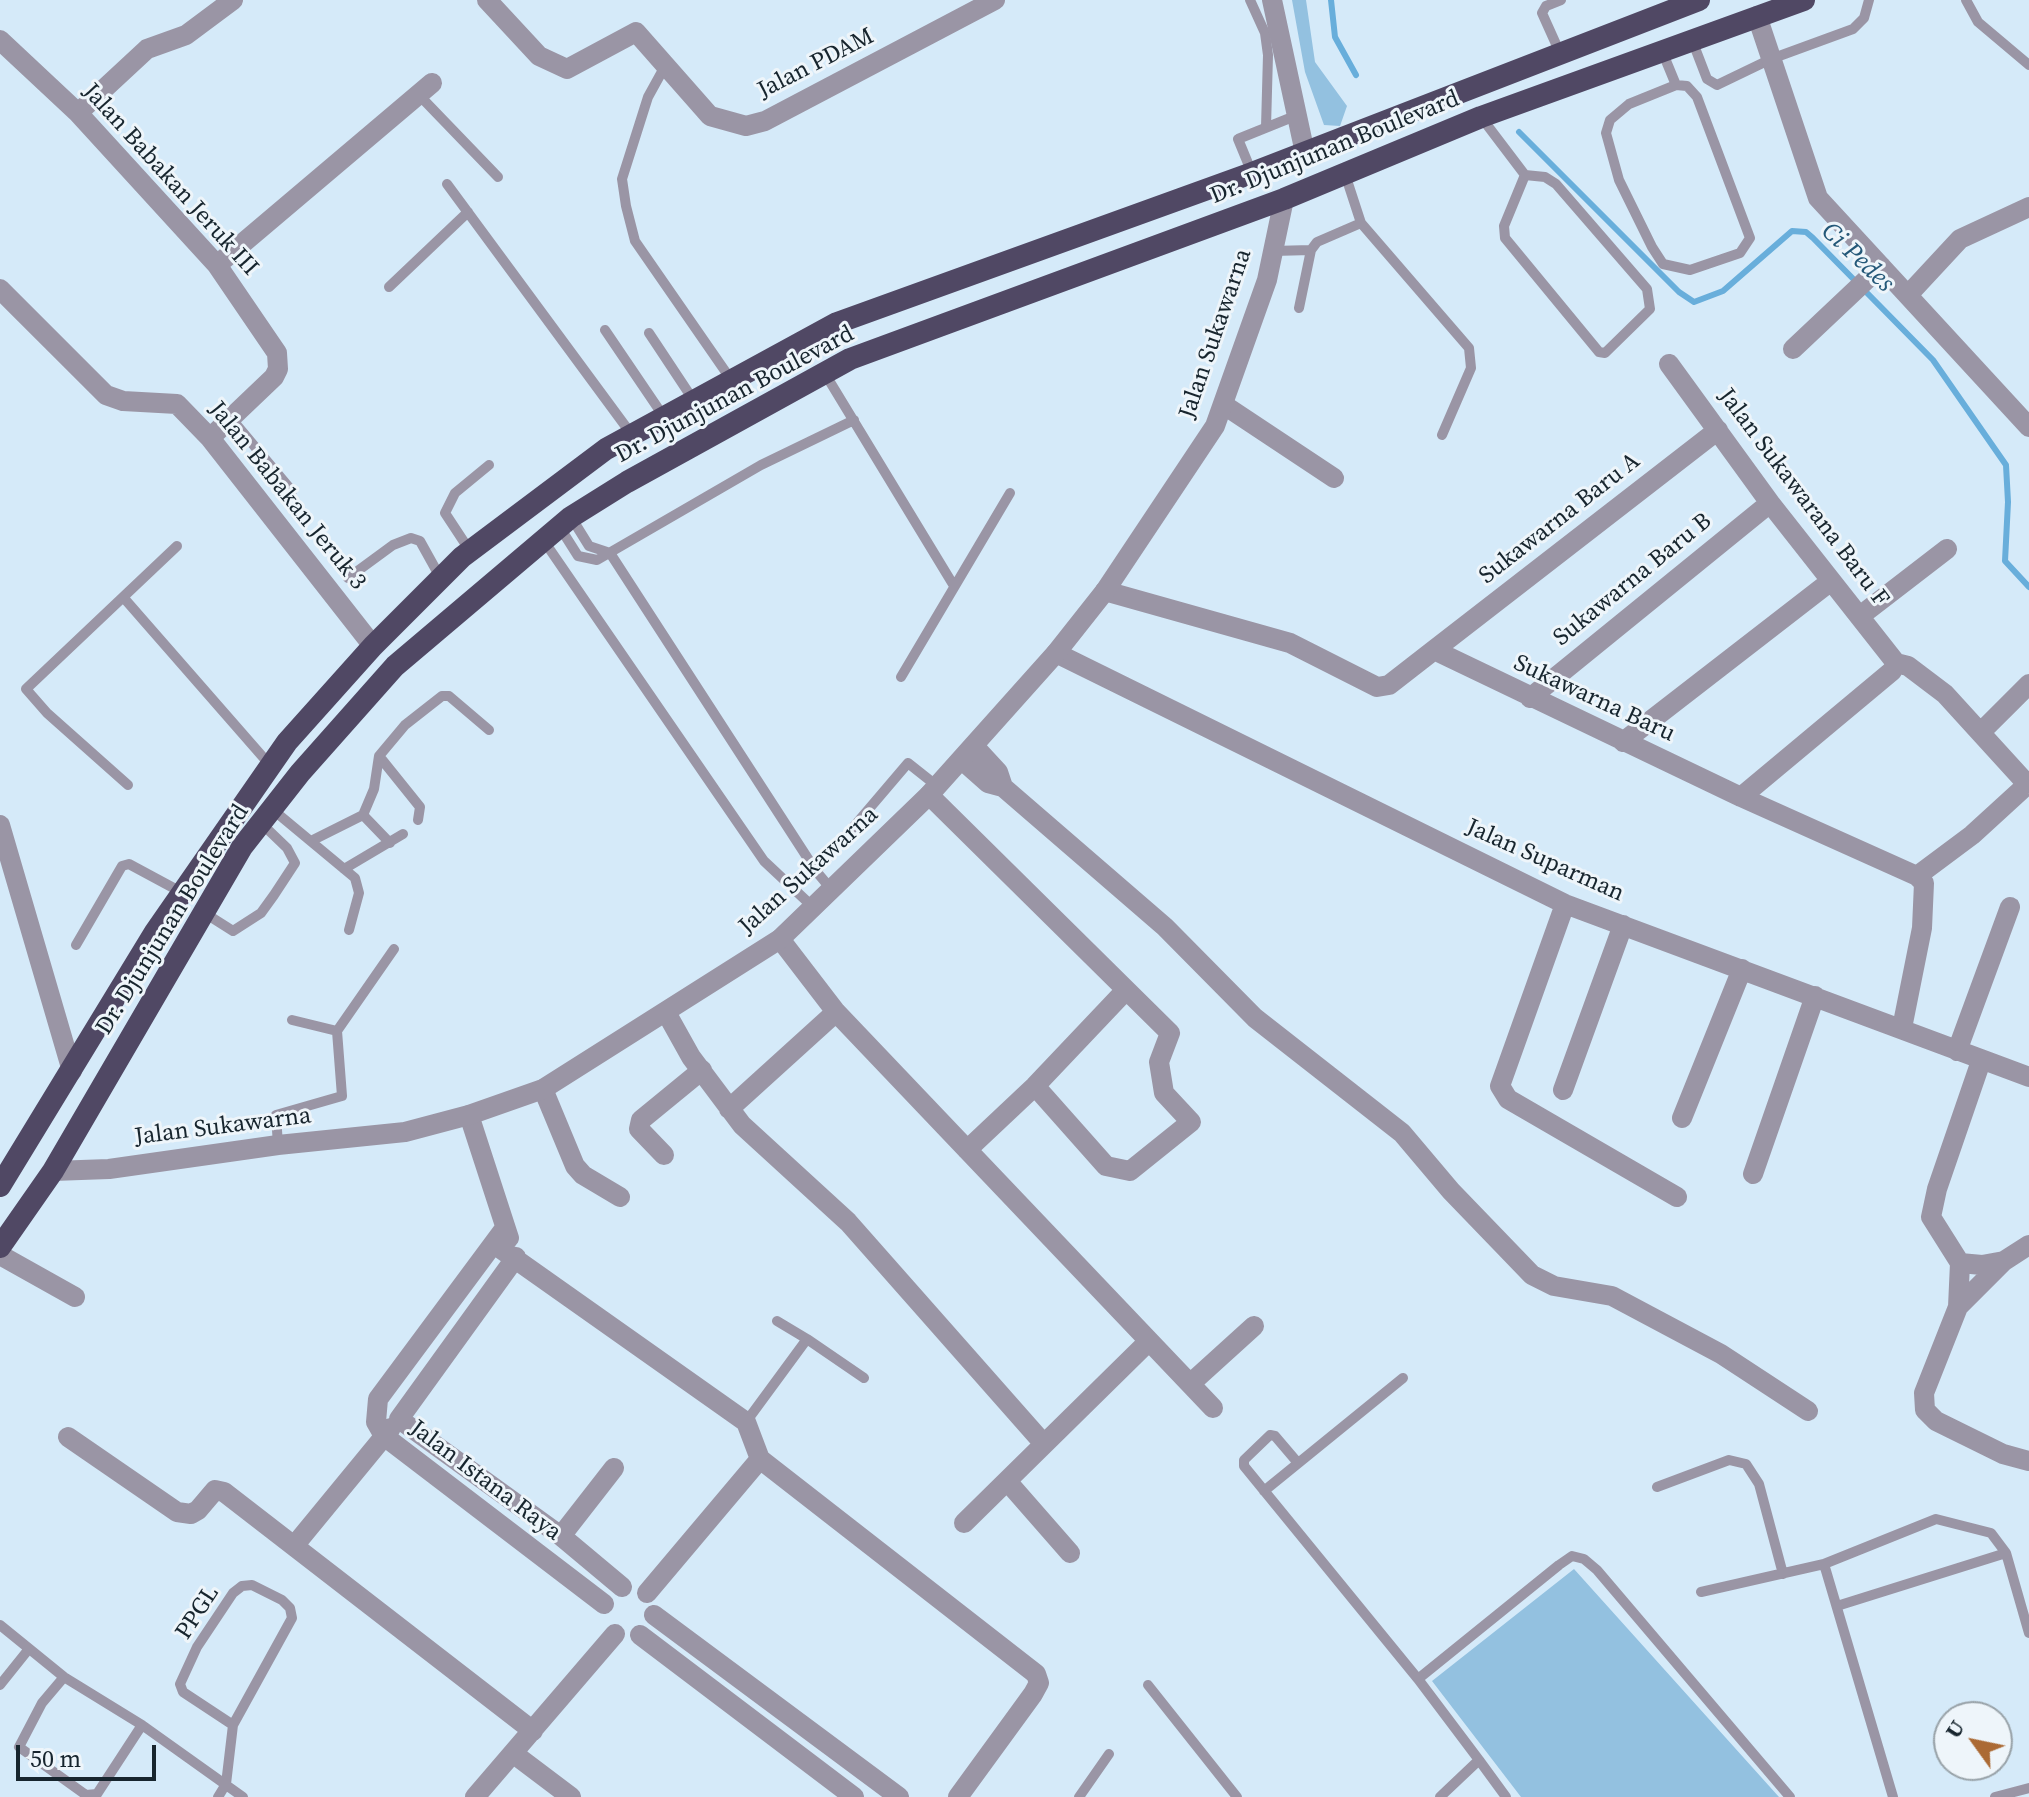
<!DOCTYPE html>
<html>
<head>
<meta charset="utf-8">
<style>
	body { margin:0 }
	#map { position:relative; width:2029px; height:1797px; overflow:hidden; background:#d5eaf9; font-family:"Source Serif 4",serif }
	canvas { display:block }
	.north { position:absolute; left:1933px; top:1701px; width:80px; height:80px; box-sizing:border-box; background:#eef5fa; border:2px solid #98a2a8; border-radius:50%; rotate:303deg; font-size:22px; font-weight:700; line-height:32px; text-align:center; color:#17252e }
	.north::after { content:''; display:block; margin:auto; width:28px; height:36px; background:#ab6a34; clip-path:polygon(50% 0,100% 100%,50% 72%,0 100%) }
	.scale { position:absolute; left:16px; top:1745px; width:140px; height:36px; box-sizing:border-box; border:4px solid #17252e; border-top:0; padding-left:10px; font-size:24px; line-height:28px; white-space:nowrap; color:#17252e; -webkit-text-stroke:6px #eef5fa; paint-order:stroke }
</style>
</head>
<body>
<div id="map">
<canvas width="2029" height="1797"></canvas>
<div class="north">U</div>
<div class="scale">50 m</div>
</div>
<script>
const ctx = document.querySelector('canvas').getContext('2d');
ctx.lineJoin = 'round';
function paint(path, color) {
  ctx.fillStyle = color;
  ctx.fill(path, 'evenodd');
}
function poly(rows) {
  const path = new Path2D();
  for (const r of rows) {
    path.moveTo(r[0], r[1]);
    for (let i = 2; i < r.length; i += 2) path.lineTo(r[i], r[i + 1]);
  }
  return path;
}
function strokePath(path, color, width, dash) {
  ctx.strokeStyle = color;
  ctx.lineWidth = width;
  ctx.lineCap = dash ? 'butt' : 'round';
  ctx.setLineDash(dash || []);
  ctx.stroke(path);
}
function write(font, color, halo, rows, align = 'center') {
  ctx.font = font + ' "Source Serif 4",serif';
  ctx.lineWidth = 6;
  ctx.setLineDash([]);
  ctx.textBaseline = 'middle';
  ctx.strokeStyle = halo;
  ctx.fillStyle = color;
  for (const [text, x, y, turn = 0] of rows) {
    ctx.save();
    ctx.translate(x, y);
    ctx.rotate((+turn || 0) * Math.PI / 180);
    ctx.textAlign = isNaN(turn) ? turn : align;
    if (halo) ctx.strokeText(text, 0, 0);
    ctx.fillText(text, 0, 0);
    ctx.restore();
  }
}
const green = poly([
	[1292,0,1306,0,1315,62,1347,106,1340,126,1324,125,1305,72],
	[1574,1569,1779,1797,1521,1797,1432,1681]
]);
const stream = poly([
	[1331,0,1335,37,1356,75],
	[1519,132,1679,292,1694,302,1723,291,1792,231,1806,232,1813,238,1933,360,2006,465,2008,502,2005,561,2029,587]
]);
const service = poly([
	[1250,0,1265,33,1268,55,1266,127],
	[1966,0,1978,22,2029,65],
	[1692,40,1707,79,1717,85,1771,59,1853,29,1864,18,1869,0],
	[1662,51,1676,85,1629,104,1610,120,1606,133,1619,180,1652,247,1663,264,1690,270,1740,253,1750,238,1697,97,1687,86,1676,85],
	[1560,53,1542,13,1546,6,1561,0],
	[664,68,648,97,622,179,626,206,635,241,732,381],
	[419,95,498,177],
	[1481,117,1525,175,1545,177,1556,184,1647,289,1650,309,1605,353,1599,352,1505,238,1504,226,1525,175],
	[1252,173,1238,139,1295,116],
	[1345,174,1361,223,1469,348,1471,368,1442,435],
	[447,184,632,435],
	[1273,251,1311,250],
	[389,287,468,212],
	[1299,308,1311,250,1317,242,1361,223],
	[605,330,664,417],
	[649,333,694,401],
	[824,372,954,586],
	[230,417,292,491],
	[571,517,589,546,610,553,816,871,831,889],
	[559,526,578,556,597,560,761,465,854,420],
	[544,541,764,861,813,907],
	[470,551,445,513,455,493,489,465],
	[348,578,393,545,411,538,420,541,440,577],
	[123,597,269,764],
	[901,677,1010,493],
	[379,756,420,807,418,820],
	[128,785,47,713,26,689,177,546],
	[272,809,355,878,359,893,349,930],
	[363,815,374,789,379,756,405,725,442,696,449,696,489,730],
	[313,840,363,815,390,843],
	[344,869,403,834],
	[816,871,908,763,937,786],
	[203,912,233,931,261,913,274,895,295,863,287,848,261,823],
	[76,945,122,866,129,864,181,892],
	[292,1020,337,1031],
	[278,1145,276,1115,342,1096,337,1031,394,949],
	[807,1339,864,1378],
	[746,1422,807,1339,777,1321],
	[1298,1463,1275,1436,1270,1435,1244,1460,1244,1466,1418,1679,1479,1760,1440,1797],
	[1657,1487,1729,1460,1746,1464,1759,1484,1783,1574],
	[1264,1491,1403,1378],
	[1824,1564,1936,1519,1991,1533,2006,1553],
	[1701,1592,1824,1564,1893,1797],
	[1837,1606,2006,1553,2029,1633],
	[0,1625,64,1677,142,1725,243,1797],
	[64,1677,42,1703,19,1747,86,1795,97,1794,142,1725],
	[1418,1679,1559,1565,1572,1556,1584,1559,1597,1570,1790,1797],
	[0,1685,28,1650],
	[1148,1685,1237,1797],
	[1479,1760,1506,1797],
	[218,1797,226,1784,233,1725,292,1618,290,1608,282,1600,252,1585,242,1586,233,1593,197,1647,180,1684,183,1692,233,1725],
	[1079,1797,1109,1754],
	[1995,1797,2029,1788]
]);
const minor = poly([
	[487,0,539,56,567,69,636,32,710,116,746,126,765,121,995,0],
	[1757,16,1818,198,2029,427],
	[0,40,78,113,217,265,277,353,278,369,274,377,210,438],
	[78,113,147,49,186,35,233,0],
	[217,265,432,83],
	[0,289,106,395,123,401,177,404,210,438,373,646],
	[1908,295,1960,239,2029,207],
	[1793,349,1881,266],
	[1669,364,1770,503,1896,663],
	[1224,405,1334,478],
	[1105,591,1290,643,1377,687,1389,685,1434,650,1741,797,1917,876,1924,883,1922,928,1902,1028],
	[1860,616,1947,549],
	[1434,650,1718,430],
	[1056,653,1565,904,2029,1077],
	[1896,663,1908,666,1945,694,2027,784],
	[1530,698,1770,503],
	[1981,732,2029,684],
	[1623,742,1831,581],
	[974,746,998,772,1003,787],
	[962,760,988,783,1003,787,1165,927,1255,1018,1402,1133,1451,1191,1532,1275,1554,1286,1612,1296,1721,1354,1808,1411],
	[929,795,1170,1033,1159,1062,1164,1093,1191,1122,1130,1171,1106,1166,1035,1086],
	[1741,797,1892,671,1896,663],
	[0,825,72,1071],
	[1917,876,1972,835,2029,783],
	[1565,904,1500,1086,1508,1099,1677,1197],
	[780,939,836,1012,1213,1408],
	[667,1014,691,1057,742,1125,848,1222,1044,1444],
	[1957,1051,2010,907],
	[543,1089,575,1166,583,1175,620,1197],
	[1563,1090,1623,925],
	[729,1109,836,1012],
	[469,1115,509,1238],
	[1682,1118,1742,969],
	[967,1150,1035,1086,1126,990],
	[664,1155,639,1129,641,1120,702,1070],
	[1753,1174,1815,996],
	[505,1228,378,1399,376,1422,384,1436,604,1604],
	[494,1244,746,1422,760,1459,1036,1674,1039,1683,1033,1694,958,1797],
	[2029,1245,2004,1261,1982,1265,1960,1263,1958,1307,1924,1393,1925,1410,1936,1421,2003,1454,2029,1461],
	[0,1255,75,1297],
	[516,1257,399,1419,561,1536,622,1587],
	[1960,1263,1931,1217,1937,1189,1981,1061],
	[1958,1307,2004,1261],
	[1190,1384,1254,1326],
	[68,1437,177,1512,191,1514,198,1510,215,1490,224,1492,533,1731],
	[1007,1481,1070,1553],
	[964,1523,1149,1341],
	[561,1536,614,1468],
	[294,1546,391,1428],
	[647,1593,760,1459],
	[654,1615,899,1797],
	[640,1635,854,1797],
	[514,1754,571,1797],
	[475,1797,615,1634]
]);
const tertiary = poly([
	[1272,0,1305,153],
	[53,1171,109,1169,278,1145,405,1132,469,1115,543,1089,780,939,929,795,1056,653,1105,591,1215,426,1267,280,1284,199]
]);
const trunk = poly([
	[0,1186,155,932,287,742,373,646,462,557,606,449,837,323,1252,173,1699,0],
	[0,1247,53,1171,242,847,300,773,395,666,571,517,627,482,850,359,1284,199,1481,117,1804,0]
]);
const streetNames = [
	["Jalan PDAM",816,64,-27],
	["Dr. Djunjunan Boulevard",1335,148,-22],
	["Jalan Babakan Jeruk III",170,180,48],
	["Jalan Sukawarna",1216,334,-71],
	["Dr. Djunjunan Boulevard",735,395,-28],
	["Jalan Babakan Jeruk 3",287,496,51],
	["Jalan Sukawarana Baru F",1803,498,53],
	["Sukawarna Baru A",1560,519,-38],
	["Sukawarna Baru B",1633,580,-39],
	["Sukawarna Baru",1594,699,25],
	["Jalan Suparman",1545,861,24],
	["Jalan Sukawarna",809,871,-42],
	["Dr. Djunjunan Boulevard",173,920,-58],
	["Jalan Sukawarna",223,1127,-7],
	["Jalan Istana Raya",485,1481,37],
	["PPGL",198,1613,-57]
];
const waterNames = [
	["Ci Pedes",1857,258,43]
];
paint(green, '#93c1e0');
strokePath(stream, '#68aedb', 6);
strokePath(service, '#9a95a5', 10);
strokePath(minor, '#9a95a5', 20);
strokePath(tertiary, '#9a95a5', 20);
strokePath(trunk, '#504864', 22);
write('24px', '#17252e', '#eef5fa', streetNames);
write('italic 26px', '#245878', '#eef5fa', waterNames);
</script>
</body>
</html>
